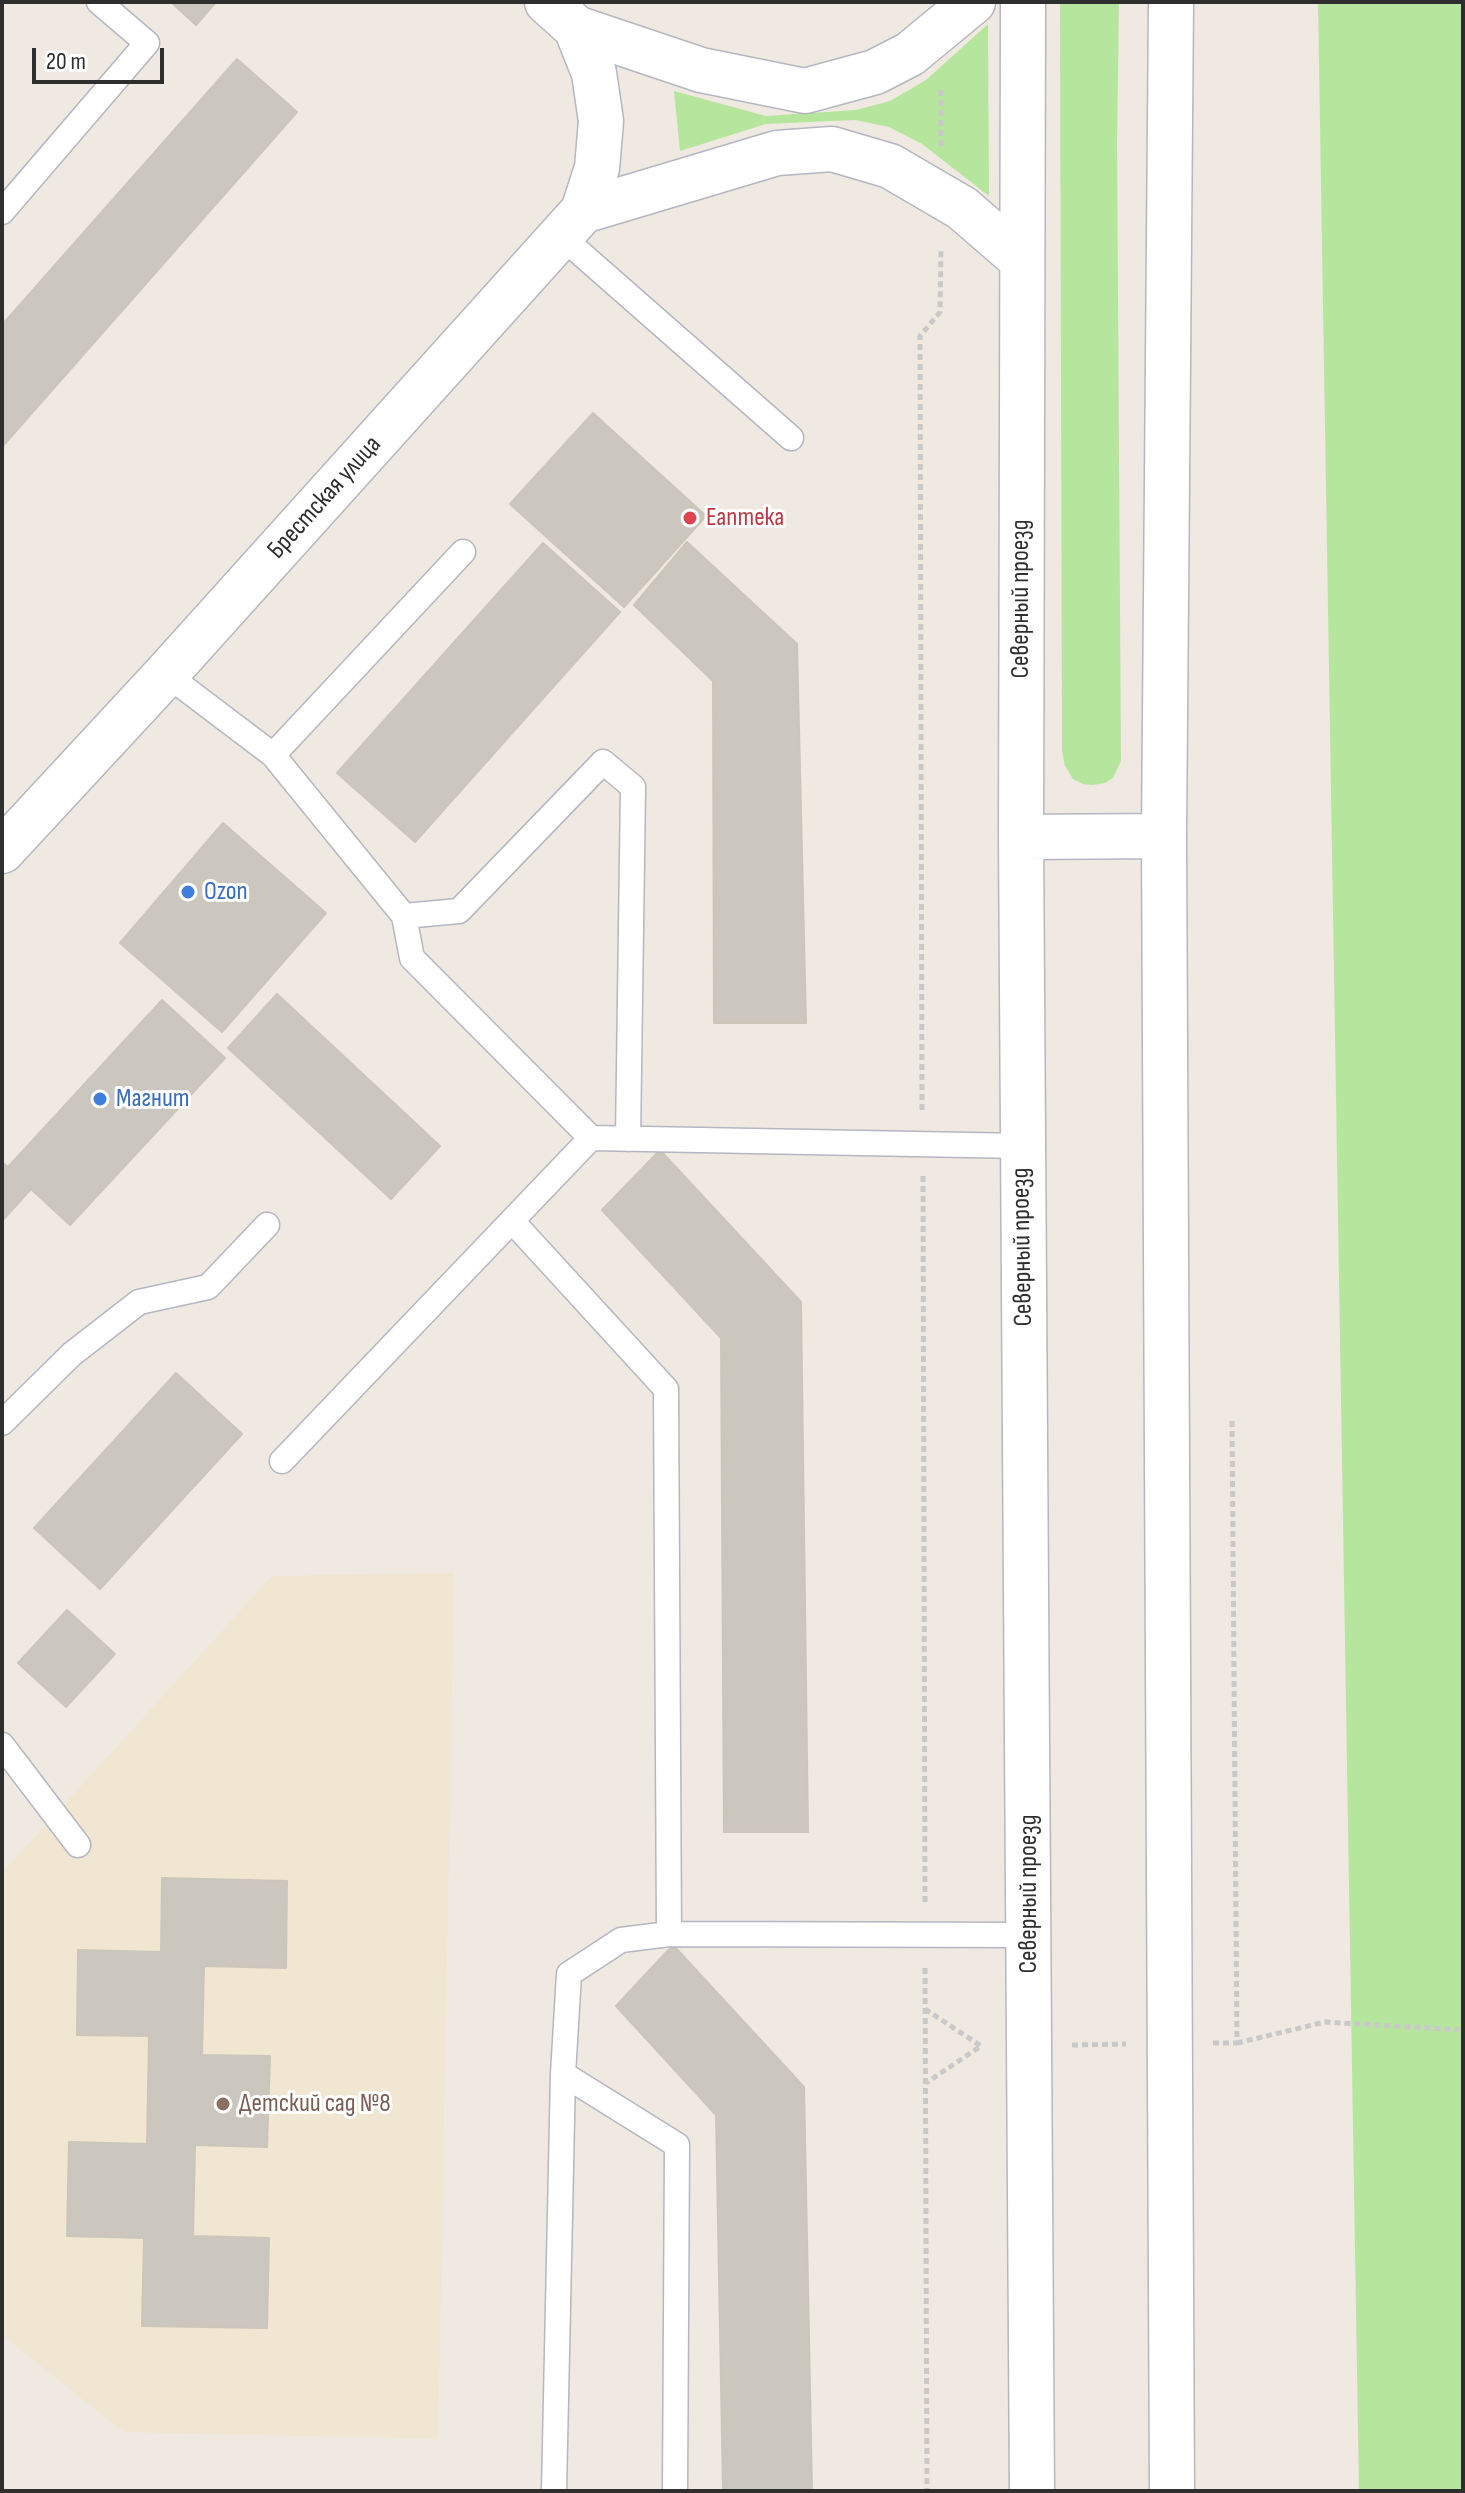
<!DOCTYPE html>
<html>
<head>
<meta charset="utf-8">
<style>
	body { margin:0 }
	#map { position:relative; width:1465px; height:2493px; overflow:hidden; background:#efe9e1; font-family:"Sofia Sans Condensed",sans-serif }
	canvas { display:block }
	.frame { position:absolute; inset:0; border:4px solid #2e2e2e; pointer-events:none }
	.scale { position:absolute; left:32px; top:48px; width:132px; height:36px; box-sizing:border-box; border:4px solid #2e2e2e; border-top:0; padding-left:10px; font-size:24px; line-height:28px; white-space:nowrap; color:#2e2e2e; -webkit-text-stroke:6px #fff; paint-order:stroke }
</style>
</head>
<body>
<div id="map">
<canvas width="1465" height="2493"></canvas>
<div class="frame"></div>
<div class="scale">20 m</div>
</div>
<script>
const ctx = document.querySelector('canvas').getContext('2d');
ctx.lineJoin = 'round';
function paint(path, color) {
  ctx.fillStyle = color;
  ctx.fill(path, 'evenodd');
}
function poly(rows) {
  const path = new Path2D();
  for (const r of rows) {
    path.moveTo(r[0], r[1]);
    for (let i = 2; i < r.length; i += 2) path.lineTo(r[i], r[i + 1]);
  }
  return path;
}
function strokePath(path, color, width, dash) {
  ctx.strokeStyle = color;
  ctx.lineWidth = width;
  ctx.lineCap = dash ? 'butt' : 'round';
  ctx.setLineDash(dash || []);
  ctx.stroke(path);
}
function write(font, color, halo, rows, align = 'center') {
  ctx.font = font + ' "Sofia Sans Condensed",sans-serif';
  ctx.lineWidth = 6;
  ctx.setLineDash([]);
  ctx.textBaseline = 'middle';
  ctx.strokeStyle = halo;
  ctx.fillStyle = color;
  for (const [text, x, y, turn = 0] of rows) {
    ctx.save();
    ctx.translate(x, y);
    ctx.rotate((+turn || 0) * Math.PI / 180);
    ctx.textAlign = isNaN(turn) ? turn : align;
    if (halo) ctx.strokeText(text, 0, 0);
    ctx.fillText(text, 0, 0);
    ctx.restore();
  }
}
const education = poly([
	[454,1573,438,2439,124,2432,2,2335,2,1873,272,1576]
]);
const green = poly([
	[1060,2,1119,2,1117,142,1121,761,1113,778,1105,783,1093,785,1083,784,1073,779,1065,766,1062,751],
	[1318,2,1463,2,1463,2491,1359,2491],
	[988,24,989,196,922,144,889,127,855,120,766,124,680,151,674,91,766,116,856,110,890,101,926,80]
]);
const building = poly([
	[171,2,216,2,196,25,171,2],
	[237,59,297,112,2,447,2,325,237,59],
	[593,413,706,516,624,607,510,504,593,413],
	[687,542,797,644,806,1023,714,1023,713,681,634,605,687,542],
	[543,543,620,612,415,842,337,773,543,543],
	[223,823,326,913,222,1032,120,943,223,823],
	[277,994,440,1146,391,1199,228,1048,277,994],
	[162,1000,225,1058,70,1225,31,1189,2,1221,2,1162,8,1167,162,1000],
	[660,1150,801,1302,808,1832,724,1832,721,1338,602,1210,660,1150],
	[176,1373,242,1434,100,1589,34,1528,176,1373],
	[67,1610,115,1654,66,1707,18,1663,67,1610],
	[162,1878,287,1881,286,1968,204,1966,202,2055,270,2056,267,2147,195,2145,193,2236,269,2238,267,2328,142,2326,144,2238,67,2236,69,2142,147,2144,149,2036,77,2035,78,1950,161,1952,162,1878],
	[673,1945,804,2087,812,2491,723,2491,716,2115,616,2006,673,1945]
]);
const path = poly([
	[941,146,941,88],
	[922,1110,920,336,940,312,941,248],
	[923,1176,925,1902],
	[925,1968,927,2491],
	[925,2009,981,2046,926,2083],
	[1213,2043,1237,2043,1232,1420],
	[1237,2043,1325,2022,1463,2030],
	[1072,2045,1126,2044]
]);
const service = poly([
	[2,212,147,43,99,2],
	[562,237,791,438],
	[166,674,273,755,404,916,412,958,591,1138,282,1461],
	[273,755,463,552],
	[404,916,459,911,603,762,633,787,628,1139],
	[591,1138,1023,1146],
	[513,1222,666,1389,669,1934,621,1940,569,1974,563,2074,554,2491],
	[2,1423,72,1354,139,1302,208,1287,267,1225],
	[2,1745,78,1845],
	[669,1934,1030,1935],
	[563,2074,677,2145,675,2491]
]);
const secondary = poly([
	[1023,2,1021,837,1032,2491],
	[1171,2,1164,836,1172,2491],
	[576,28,701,70,805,91,875,72,910,54,973,2],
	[583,211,777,153,832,149,890,166,962,208,1021,259],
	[1021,837,1164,836],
	[2,851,166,674,583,211,597,168,601,121,594,73,576,28,547,2]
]);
const markers = [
	[690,518,8,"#e0444e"],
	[188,892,8,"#3f7fe0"],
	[100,1099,8,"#3f7fe0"],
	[223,2104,8,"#8d6e63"]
];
const streetNames = [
	["Брестская улица",325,498,-48],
	["Северный проезд",1021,599,-90],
	["Северный проезд",1023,1247,-91],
	["Северный проезд",1029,1894,-90]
];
const healthNames = [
	["Еаптека",706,518]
];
const shopNames = [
	["Ozon",204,892],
	["Магнит",116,1099]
];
const educationNames = [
	["Детский сад №8",239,2104]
];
paint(education, '#f0e6d1');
paint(green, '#b6e59e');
paint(building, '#cbc7bf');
strokePath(building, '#cbc5ba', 2);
strokePath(service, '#b4b7c1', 27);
strokePath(secondary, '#b4b7c1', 47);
strokePath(path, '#c9c9c9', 5, [6, 4]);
strokePath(service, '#fff', 24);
strokePath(secondary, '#fff', 44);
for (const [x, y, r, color] of markers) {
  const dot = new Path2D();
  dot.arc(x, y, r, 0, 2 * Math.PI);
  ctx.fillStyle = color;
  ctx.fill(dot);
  strokePath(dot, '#fff', 3);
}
write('26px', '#2e2e2e', '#fff', streetNames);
write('26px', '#be3a42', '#fff', healthNames, 'left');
write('26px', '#366cbe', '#fff', shopNames, 'left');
write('26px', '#785e54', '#fff', educationNames, 'left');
</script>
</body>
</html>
